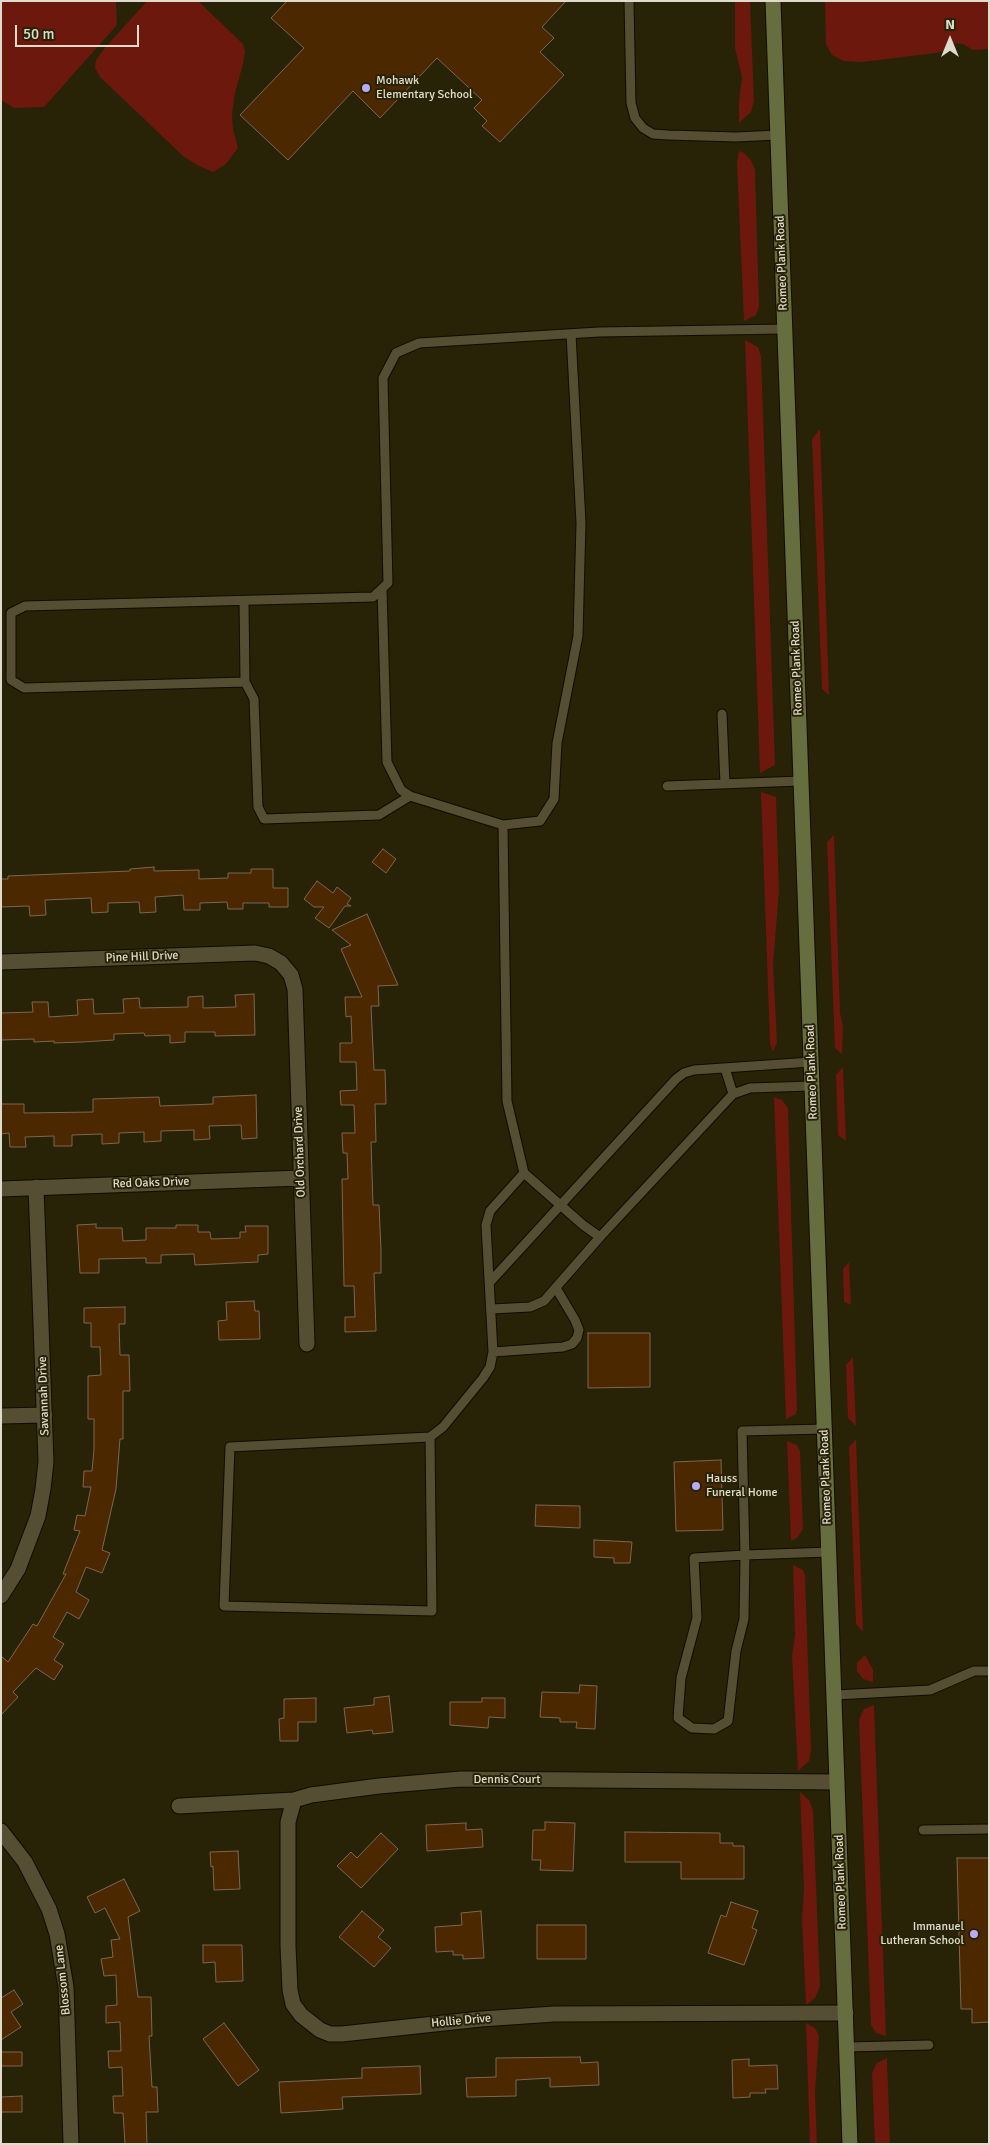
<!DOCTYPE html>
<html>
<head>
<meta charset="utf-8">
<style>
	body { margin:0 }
	#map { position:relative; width:990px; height:2145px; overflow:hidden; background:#282207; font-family:Signika,sans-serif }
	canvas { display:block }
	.frame { position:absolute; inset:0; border:2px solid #e0dccd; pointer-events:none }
	.north { position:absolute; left:925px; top:15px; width:50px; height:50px; -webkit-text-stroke:4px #282207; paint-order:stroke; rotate:0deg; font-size:14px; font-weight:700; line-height:20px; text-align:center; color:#e0dccd }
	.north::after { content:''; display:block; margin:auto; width:18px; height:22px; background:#e0dccd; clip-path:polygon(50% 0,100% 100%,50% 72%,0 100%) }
	.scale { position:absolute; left:15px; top:25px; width:124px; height:22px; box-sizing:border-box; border:2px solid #e0dccd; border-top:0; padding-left:6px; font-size:15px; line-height:18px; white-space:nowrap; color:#e0dccd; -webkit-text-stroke:4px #282207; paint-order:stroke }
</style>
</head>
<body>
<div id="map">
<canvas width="990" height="2145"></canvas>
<div class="frame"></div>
<div class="north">N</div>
<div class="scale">50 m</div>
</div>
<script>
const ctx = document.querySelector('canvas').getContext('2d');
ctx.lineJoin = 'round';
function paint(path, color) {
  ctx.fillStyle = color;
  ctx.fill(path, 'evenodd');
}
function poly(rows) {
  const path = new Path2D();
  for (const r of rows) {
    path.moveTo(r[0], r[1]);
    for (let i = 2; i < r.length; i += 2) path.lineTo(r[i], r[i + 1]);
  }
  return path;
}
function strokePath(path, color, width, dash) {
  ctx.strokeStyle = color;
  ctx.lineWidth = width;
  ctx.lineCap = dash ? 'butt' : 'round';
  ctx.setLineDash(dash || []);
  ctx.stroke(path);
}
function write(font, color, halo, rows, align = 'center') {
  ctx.font = font + ' Signika,sans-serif';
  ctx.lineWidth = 4;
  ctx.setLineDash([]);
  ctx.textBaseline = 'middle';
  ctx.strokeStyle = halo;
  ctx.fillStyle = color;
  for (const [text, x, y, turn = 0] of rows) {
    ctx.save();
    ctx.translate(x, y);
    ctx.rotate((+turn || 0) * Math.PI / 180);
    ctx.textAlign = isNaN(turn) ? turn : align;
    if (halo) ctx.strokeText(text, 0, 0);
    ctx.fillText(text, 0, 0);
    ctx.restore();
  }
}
const green = poly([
	[1,1,116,1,117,25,44,107,14,108,1,100],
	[147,1,198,1,243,44,245,52,243,64,235,93,232,114,233,129,238,148,226,164,213,172,197,165,183,156,100,77,95,68,96,60,104,49],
	[735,1,750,1,754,101,751,112,739,123,739,102,742,77,735,48],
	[825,1,989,1,989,49,973,50,963,44,952,43,944,51,936,53,862,62,844,61,832,55,826,44],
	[739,151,744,153,751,160,755,170,759,306,756,315,744,321,737,163],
	[745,340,758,347,761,356,775,765,760,773],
	[820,429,829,695,822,689,812,439],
	[761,792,776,797,779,891,773,965,777,1042,773,1052,770,1043],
	[834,835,840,1013,843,1027,842,1054,835,1048,827,842],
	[843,1067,846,1141,838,1135,836,1075],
	[774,1097,782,1100,788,1108,797,1409,796,1414,786,1419],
	[849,1262,851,1305,844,1302,843,1269],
	[853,1357,856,1426,848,1418,846,1365],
	[856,1439,863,1632,856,1624,849,1447],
	[787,1441,797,1445,800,1451,803,1529,797,1538,791,1541],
	[793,1565,803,1570,805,1575,811,1749,809,1761,798,1771,792,1656,795,1635],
	[865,1655,873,1670,873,1682,863,1679,857,1671,857,1663],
	[874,1705,886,2036,876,2033,871,2025,859,1720,864,1709],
	[800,1792,809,1800,813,1810,820,1986,815,1998,806,2005,802,1919,804,1888],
	[806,2023,815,2028,819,2036,815,2092,817,2144,810,2144],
	[887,2058,890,2144,875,2144,872,2073,877,2063]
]);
const building = poly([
	[287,1,566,1,542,27,554,38,540,52,564,75,500,142,482,126,487,121,474,108,482,100,437,58,380,118,353,91,288,160,240,115,304,48,271,18,287,1],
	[383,849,396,859,386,873,372,862,383,849],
	[154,867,154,871,199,870,199,879,228,878,228,873,251,873,251,869,273,869,273,888,288,888,288,907,269,907,269,903,243,903,243,909,228,909,227,902,200,903,200,910,184,910,183,895,155,897,156,912,140,913,139,902,108,903,108,912,92,913,91,898,45,900,46,915,30,916,29,906,1,907,1,879,8,879,8,876,130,871,130,869,154,867],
	[317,881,333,893,337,887,351,898,347,904,351,906,345,906,329,928,315,918,324,907,314,907,304,899,317,881],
	[367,914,398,985,378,986,379,1006,371,1006,374,1070,385,1070,386,1104,375,1104,376,1142,371,1142,373,1205,379,1205,381,1250,381,1273,374,1273,376,1331,345,1332,345,1317,355,1317,354,1286,344,1286,342,1179,348,1179,347,1153,343,1153,342,1133,355,1133,354,1105,341,1105,340,1091,357,1090,356,1062,340,1062,340,1043,352,1043,351,1016,346,1017,345,997,362,997,341,949,351,945,332,930,367,914],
	[254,994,255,1035,215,1036,215,1032,185,1032,185,1042,170,1043,170,1035,145,1036,144,1033,114,1034,114,1040,82,1042,54,1043,54,1041,34,1042,34,1039,1,1040,1,1013,33,1012,32,1002,48,1002,49,1017,78,1015,77,1000,93,999,94,1014,124,1013,123,999,139,998,140,1008,188,1007,188,997,203,996,203,1008,236,1007,235,995,254,994],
	[256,1095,257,1138,242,1139,241,1125,209,1126,210,1139,194,1140,194,1130,161,1131,161,1141,144,1142,144,1132,119,1133,119,1143,102,1144,102,1134,72,1135,72,1146,54,1146,54,1136,25,1137,26,1147,10,1147,9,1133,1,1134,1,1104,24,1104,24,1113,93,1112,93,1099,159,1097,160,1106,213,1104,213,1097,256,1095],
	[96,1224,96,1228,122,1228,123,1241,146,1240,146,1228,176,1228,176,1225,198,1225,198,1232,210,1232,211,1239,240,1238,240,1232,246,1232,245,1226,268,1226,268,1254,258,1255,258,1262,195,1265,194,1254,161,1255,161,1263,146,1263,146,1258,99,1259,99,1273,80,1273,77,1225,96,1224],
	[254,1301,255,1311,259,1311,260,1339,219,1340,218,1321,227,1320,226,1302,254,1301],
	[125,1307,125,1324,119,1324,120,1355,129,1355,130,1391,123,1391,123,1439,120,1439,116,1489,102,1550,110,1553,102,1573,86,1567,76,1592,89,1600,79,1619,67,1612,53,1637,64,1644,54,1660,63,1666,54,1680,36,1668,13,1692,18,1697,1,1715,1,1656,8,1662,33,1624,37,1626,66,1574,63,1574,80,1531,74,1530,77,1515,85,1516,91,1487,83,1487,84,1471,92,1471,94,1449,94,1419,88,1419,88,1376,101,1375,100,1347,91,1347,91,1323,84,1323,84,1308,125,1307],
	[588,1333,650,1333,650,1387,588,1388,588,1333],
	[721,1460,723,1530,676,1531,674,1462,721,1460],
	[536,1505,580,1506,580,1528,535,1526,536,1505],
	[594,1540,632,1542,630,1563,614,1563,614,1558,594,1557,594,1540],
	[580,1685,597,1686,595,1729,576,1728,577,1722,560,1722,560,1718,540,1717,542,1692,579,1693,580,1685],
	[389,1696,393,1732,373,1734,372,1730,347,1733,344,1708,374,1705,374,1698,389,1696],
	[316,1698,316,1722,298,1722,298,1741,280,1741,279,1719,284,1718,284,1699,316,1698],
	[482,1698,505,1698,505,1718,489,1717,488,1728,450,1725,450,1702,482,1702,482,1698],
	[545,1822,575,1823,573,1871,540,1870,541,1860,532,1860,533,1830,545,1830,545,1822],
	[466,1823,466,1830,482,1829,483,1847,427,1851,426,1825,466,1823],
	[625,1832,720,1833,720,1843,733,1843,733,1846,744,1846,744,1879,681,1879,681,1862,625,1862,625,1832],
	[381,1833,398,1849,361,1888,337,1866,351,1852,357,1858,381,1833],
	[238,1851,240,1889,214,1890,213,1866,211,1867,210,1852,238,1851],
	[957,1858,989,1858,989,2022,972,2023,972,2009,961,2009,957,1858],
	[124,1879,140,1911,128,1917,138,1997,151,1997,152,2036,149,2036,152,2087,157,2087,158,2112,146,2112,147,2144,125,2144,123,2113,114,2113,113,2096,123,2096,122,2067,109,2068,108,2051,121,2051,120,2022,106,2023,106,2006,117,2005,116,1975,104,1976,101,1959,113,1957,111,1940,120,1939,105,1908,95,1913,87,1897,124,1879],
	[731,1902,758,1911,752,1928,757,1930,744,1965,708,1953,721,1915,726,1917,731,1902],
	[362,1911,384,1930,378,1937,391,1948,374,1967,339,1937,362,1911],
	[481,1911,484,1958,463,1959,463,1955,453,1955,453,1951,436,1952,435,1927,462,1925,461,1913,481,1911],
	[537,1925,586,1925,586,1959,537,1959,537,1925],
	[203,1945,242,1945,243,1981,216,1982,215,1962,203,1963,203,1945],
	[14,1990,23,2004,11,2012,21,2027,1,2040,1,1998,14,1990],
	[224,2023,259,2070,238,2086,203,2039,224,2023],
	[1,2052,22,2052,22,2066,1,2066,1,2052],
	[580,2057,581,2063,598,2062,599,2085,550,2087,550,2078,516,2080,516,2096,467,2097,466,2078,496,2077,496,2058,580,2057],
	[749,2059,749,2066,777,2065,778,2089,765,2089,766,2093,750,2093,750,2097,733,2098,732,2060,749,2059],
	[420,2066,421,2094,342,2097,343,2109,281,2113,279,2082,362,2078,362,2068,420,2066],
	[22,2096,22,2112,1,2112,1,2097,22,2096]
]);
const lane = poly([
	[629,1,631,103,635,118,643,128,653,134,668,135,736,137,778,135],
	[382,589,387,762,401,790,410,796,503,825,507,1101,524,1173],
	[244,601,245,682],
	[722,714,725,784],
	[667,786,801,781],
	[410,796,379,815,264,819,258,807,254,699,245,682,24,688,11,680,11,613,25,606,373,597,388,583,383,378,396,353,419,343,599,332,785,329],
	[503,825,540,821,554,799,557,743,578,636,581,523,571,334],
	[725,1068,733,1094],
	[490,1282,676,1079,684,1073,694,1070,811,1062],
	[492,1309,530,1307,544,1301,600,1237,733,1094,750,1088,812,1086],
	[493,1352,563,1347,572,1344,577,1338,579,1330,575,1320,556,1288],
	[825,1429,742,1431,745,1555,829,1552],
	[430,1437,432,1611,224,1606,230,1447,430,1437,443,1427,483,1378,490,1367,493,1352,486,1225,490,1211,524,1173,583,1225,600,1237],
	[745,1555,744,1619,736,1651,728,1721,714,1729,692,1728,678,1718,681,1678,697,1618,694,1558,745,1555],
	[835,1695,930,1690,974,1671,989,1671],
	[923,1830,989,1829],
	[847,2047,929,2045]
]);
const street = poly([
	[1,962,255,953,269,956,281,963,291,975,295,989,307,1344],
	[1,1189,301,1178],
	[1,1416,45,1415],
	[1,1596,18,1569,38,1516,43,1489,46,1462,36,1187],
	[294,1800,288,1822,288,1946,290,1990,293,2004,301,2015,320,2030,330,2034,342,2034,481,2019,554,2014,846,2013],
	[179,1806,294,1800,311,1795,379,1786,461,1779,837,1782],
	[1,1831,25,1862,49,1909,57,1934,66,1987,71,2144]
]);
const secondary = poly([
	[773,1,850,2144]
]);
const markers = [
	[366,88,5,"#baaaf6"],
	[696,1486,5,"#baaaf6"],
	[974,1934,5,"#baaaf6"]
];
const poiNames = [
	["Mohawk",376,81],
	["Elementary School",376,95],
	["Hauss",706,1479],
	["Funeral Home",706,1493],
	["Immanuel",964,1927,"right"],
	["Lutheran School",964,1941,"right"]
];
const streetNames = [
	["Romeo Plank Road",782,263,-92],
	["Romeo Plank Road",797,668,-92],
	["Pine Hill Drive",142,957,-2],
	["Romeo Plank Road",812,1072,-92],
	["Old Orchard Drive",300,1152,-92],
	["Red Oaks Drive",151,1183,-2],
	["Savannah Drive",44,1396,-92],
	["Romeo Plank Road",826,1477,-92],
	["Dennis Court",507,1780],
	["Romeo Plank Road",841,1882,-92],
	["Blossom Lane",63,1980,-96],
	["Hollie Drive",461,2021,-5]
];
paint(green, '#6c180d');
paint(building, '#4b2800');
strokePath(building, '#7d6652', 1);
strokePath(lane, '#110b00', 11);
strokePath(street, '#110b00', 17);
strokePath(secondary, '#110b00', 17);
strokePath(lane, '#554e33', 9);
strokePath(street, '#554e33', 15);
strokePath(secondary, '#666d3f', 15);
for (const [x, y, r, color] of markers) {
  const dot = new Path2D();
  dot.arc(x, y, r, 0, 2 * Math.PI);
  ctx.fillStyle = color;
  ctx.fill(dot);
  strokePath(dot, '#282207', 2);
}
write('12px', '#e0dccd', '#282207', poiNames, 'left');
write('12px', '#e0dccd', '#282207', streetNames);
</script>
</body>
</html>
